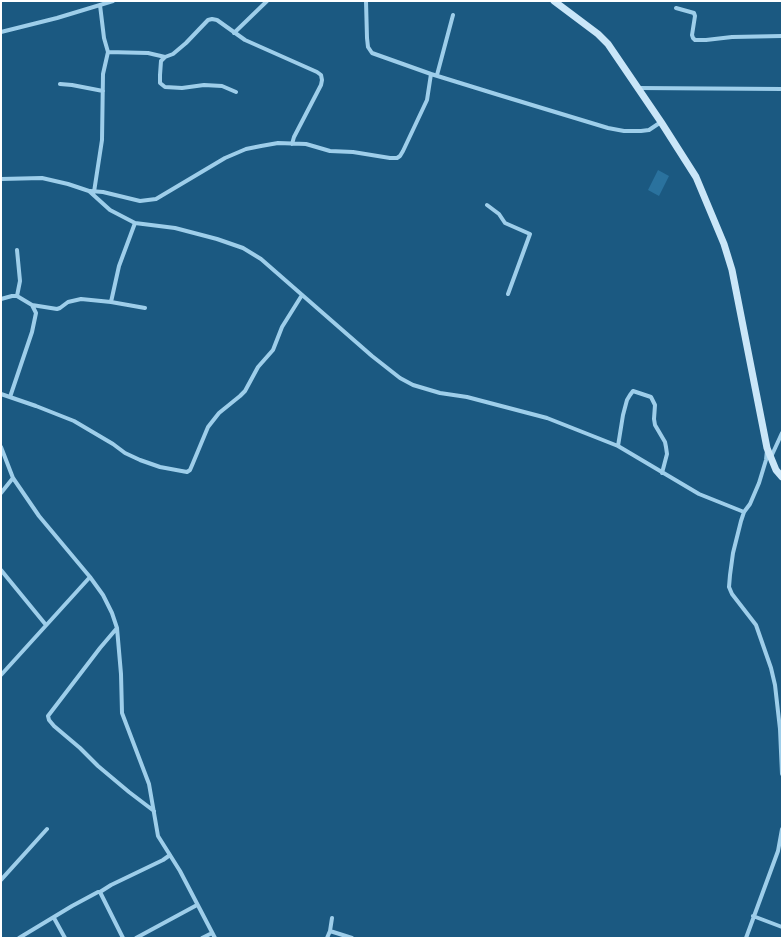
<!DOCTYPE html>
<html>
<head>
<meta charset="utf-8">
<style>
	body { margin:0 }
	#map { position:relative; width:783px; height:939px; overflow:hidden; background:#1b5981; font-family:Helvetica,sans-serif }
	canvas { display:block }
	.frame { position:absolute; inset:0; border:2px solid #fff; pointer-events:none }
</style>
</head>
<body>
<div id="map">
<canvas width="783" height="939"></canvas>
<div class="frame"></div>
</div>
<script>
const ctx = document.querySelector('canvas').getContext('2d');
ctx.lineJoin = 'round';
function paint(path, color) {
  ctx.fillStyle = color;
  ctx.fill(path, 'evenodd');
}
function poly(rows) {
  const path = new Path2D();
  for (const r of rows) {
    path.moveTo(r[0], r[1]);
    for (let i = 2; i < r.length; i += 2) path.lineTo(r[i], r[i + 1]);
  }
  return path;
}
function strokePath(path, color, width, dash) {
  ctx.strokeStyle = color;
  ctx.lineWidth = width;
  ctx.lineCap = dash ? 'butt' : 'round';
  ctx.setLineDash(dash || []);
  ctx.stroke(path);
}
const green = poly([
	[658,170,669,176,659,196,648,190]
]);
const street = poly([
	[676,8,694,13,695,16,692,35,693,38,695,40,706,40,732,37,782,36],
	[1,32,57,18,113,1],
	[234,33,267,1],
	[108,52,148,53,165,57,173,54,186,43,208,20,212,19,217,20,245,40,317,72,321,75,322,80,321,85,294,137,292,144],
	[165,57,161,61,160,75,160,83,165,87,182,88,204,85,222,86,236,92],
	[431,74,499,95,608,128,624,131,641,131,649,130,661,122],
	[437,75,453,15],
	[60,84,72,85,103,91],
	[638,88,782,89],
	[1,179,42,178,68,184,89,191,110,210,135,223,175,228,217,239,243,248,261,259,372,356,400,378,413,385,440,393,467,397,547,418,618,446,699,494,744,512],
	[90,191,103,192,140,201,156,199,225,158,246,149,261,146,278,143,306,144,330,151,353,152,390,158,397,158,400,156,403,151,427,100,431,74,372,53,368,47,367,38,366,1],
	[94,192,102,140,103,74,108,52,104,38,100,5],
	[487,205,499,214,505,223,530,234,508,294],
	[17,296,20,281,17,250],
	[1,299,12,296,17,296,32,305,36,313,32,332,10,397],
	[111,302,119,266,135,223],
	[32,305,57,309,60,308,68,302,81,299,111,302,145,308],
	[1,394,36,406,74,421,113,444,125,453,140,460,160,467,187,472,190,470,193,463,208,427,219,413,240,396,245,391,258,367,273,350,282,327,302,295],
	[618,446,623,415,627,400,630,395,633,391,651,397,655,405,654,419,655,425,665,442,666,447,667,454,662,473],
	[1,447,13,478,39,516,90,577,103,595,112,613,117,628,121,674,122,713,149,784,158,836,180,871,215,938],
	[767,450,766,460,759,483,750,504,744,512,741,521,733,553,730,575,729,587,732,594,756,625,771,668,775,685,780,729,782,774],
	[771,457,782,433],
	[1,493,13,478],
	[1,570,46,625],
	[117,628,100,648,48,716,49,720,54,726,80,748,98,766,129,792,154,811],
	[1,675,90,577],
	[1,880,47,829],
	[100,892,123,938],
	[753,916,782,927],
	[54,918,65,938],
	[330,931,352,938],
	[19,938,72,906,98,892,100,892,111,885,163,860,170,855],
	[136,938,197,905],
	[202,938,212,933],
	[327,938,330,931,332,918],
	[746,938,778,851,782,829]
]);
const secondary = poly([
	[554,1,598,34,608,44,661,122,696,177,724,244,732,270,767,448,776,470,782,477]
]);
paint(green, '#2a729e');
strokePath(street, '#9eceea', 4);
strokePath(secondary, '#cae6f8', 7);
</script>
</body>
</html>
